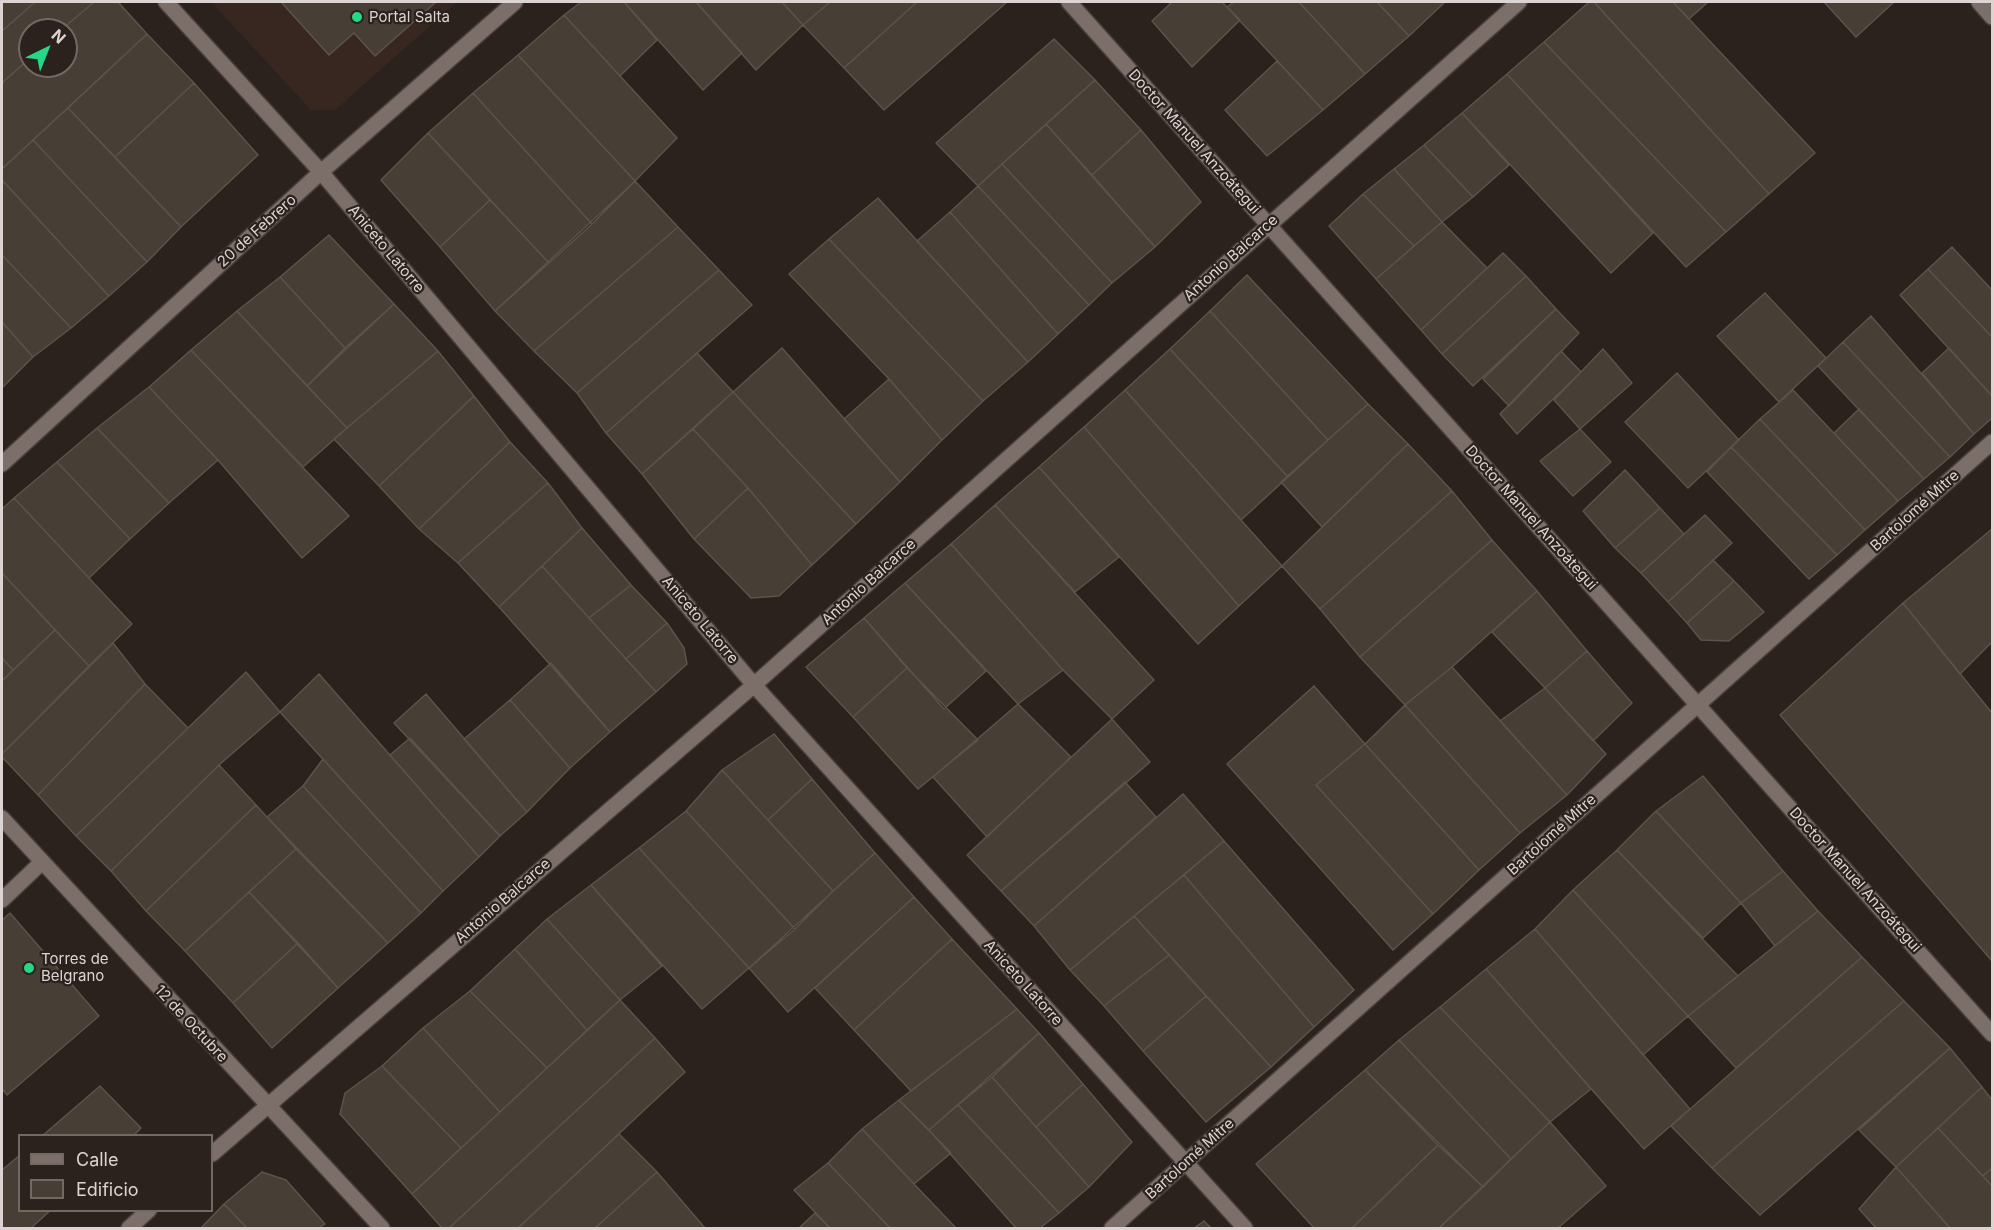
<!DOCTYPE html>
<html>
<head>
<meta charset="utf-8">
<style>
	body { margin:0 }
	#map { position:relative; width:1994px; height:1230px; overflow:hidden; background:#2b211d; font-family:Inter,sans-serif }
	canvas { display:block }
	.frame { position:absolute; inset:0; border:3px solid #dcd4d2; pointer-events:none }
	.legend { position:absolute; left:18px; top:1134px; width:195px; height:78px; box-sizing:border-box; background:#2b211d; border:2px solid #726965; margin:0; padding:8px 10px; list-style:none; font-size:18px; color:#dcd4d2 }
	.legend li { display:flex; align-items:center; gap:12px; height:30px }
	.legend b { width:30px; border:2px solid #726965 }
	.north { position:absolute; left:18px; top:18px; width:60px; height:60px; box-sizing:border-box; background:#2b211d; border:2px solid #726965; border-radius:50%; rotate:43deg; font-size:16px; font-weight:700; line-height:24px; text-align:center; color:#dcd4d2 }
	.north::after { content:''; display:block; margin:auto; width:21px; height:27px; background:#26d886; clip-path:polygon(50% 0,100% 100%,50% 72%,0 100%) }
</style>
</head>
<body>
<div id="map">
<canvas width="1994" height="1230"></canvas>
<div class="frame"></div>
<ul class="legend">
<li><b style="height:8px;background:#7c6f6a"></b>Calle</li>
<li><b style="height:16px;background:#473e36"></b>Edificio</li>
</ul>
<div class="north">N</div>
</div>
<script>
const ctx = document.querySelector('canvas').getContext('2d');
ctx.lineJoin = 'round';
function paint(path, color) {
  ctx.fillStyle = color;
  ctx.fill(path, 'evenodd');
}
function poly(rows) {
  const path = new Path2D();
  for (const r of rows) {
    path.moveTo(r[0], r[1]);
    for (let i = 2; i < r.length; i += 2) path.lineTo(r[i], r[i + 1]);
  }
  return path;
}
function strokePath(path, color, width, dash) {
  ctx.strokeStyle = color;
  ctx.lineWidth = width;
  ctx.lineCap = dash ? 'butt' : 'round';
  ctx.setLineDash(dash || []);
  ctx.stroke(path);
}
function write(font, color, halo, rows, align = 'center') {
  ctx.font = font + ' Inter,sans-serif';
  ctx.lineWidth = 4.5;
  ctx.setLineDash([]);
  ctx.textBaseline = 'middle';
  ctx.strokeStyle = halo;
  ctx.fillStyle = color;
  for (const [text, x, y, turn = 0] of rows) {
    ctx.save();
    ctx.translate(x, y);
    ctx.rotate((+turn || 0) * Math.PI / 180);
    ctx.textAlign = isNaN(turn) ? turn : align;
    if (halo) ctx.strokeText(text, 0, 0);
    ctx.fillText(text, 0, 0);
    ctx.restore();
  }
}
const built = poly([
	[211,2,457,2,335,110,311,110]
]);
const building = poly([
	[2,2,35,2,2,31,2,2],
	[35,2,94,2,61,30,30,30,30,58,2,83,2,31,35,2],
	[94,2,118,2,147,34,2,169,2,83,30,58,30,66,66,66,66,30,61,30,94,2],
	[281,2,436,2,375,56,354,33,329,55,281,2],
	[581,2,624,2,657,40,620,76,564,15,581,2],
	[624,2,696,2,742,53,703,90,624,2],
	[696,2,782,2,803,25,756,70,696,2],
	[782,2,830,2,803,25,782,2],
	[830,2,917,2,844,68,803,25,830,2],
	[917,2,1007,2,884,110,844,68,917,2],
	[1172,2,1222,2,1240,20,1192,67,1152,21,1172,2],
	[1234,2,1299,2,1365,74,1323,110,1227,7,1234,2],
	[1299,2,1377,2,1409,36,1365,74,1299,2],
	[1377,2,1445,2,1409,36,1377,2],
	[1589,2,1594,2,1769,194,1726,232,1544,42,1589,2],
	[1594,2,1673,2,1815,153,1769,194,1594,2],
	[1673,2,1708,2,1689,19,1673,2],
	[1824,2,1894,2,1856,37,1824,2],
	[564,15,677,138,635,181,518,55,564,15],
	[147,34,194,83,115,157,68,108,147,34],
	[1054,39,1095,80,978,186,936,143,1054,39],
	[1544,42,1726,232,1686,267,1507,74,1544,42],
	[518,55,635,181,592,224,473,93,518,55],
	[1277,61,1323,110,1267,156,1225,110,1277,61],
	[1507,74,1653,233,1611,273,1462,113,1507,74],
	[1095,80,1141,130,1092,175,1046,124,1095,80],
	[194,83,258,155,181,227,115,157,194,83],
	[473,93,592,224,549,263,428,133,473,93],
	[68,108,181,227,147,262,33,140,68,108],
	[1462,113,1509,165,1473,197,1424,145,1462,113],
	[1046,124,1155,247,1112,283,1002,164,1046,124],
	[1141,130,1201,202,1155,247,1092,175,1141,130],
	[428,133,490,200,440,247,381,180,428,133],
	[33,140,147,262,109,296,2,180,2,169,33,140],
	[1424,145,1473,197,1442,222,1394,169,1424,145],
	[1002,164,1112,283,1089,305,978,186,1002,164],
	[1394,169,1442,222,1414,246,1363,194,1394,169],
	[2,180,109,296,71,328,2,255,2,180],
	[635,181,678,227,534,351,495,311,635,181],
	[978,186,1089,305,1058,334,950,212,978,186],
	[1363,194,1414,246,1376,279,1329,226,1363,194],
	[878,198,1028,362,983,401,829,239,878,198],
	[490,200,549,263,495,311,440,247,490,200],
	[950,212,1058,334,1028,362,917,241,950,212],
	[1442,222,1487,268,1421,330,1376,279,1442,222],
	[678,227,719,270,577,393,534,351,678,227],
	[329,235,394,304,345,348,280,277,329,235],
	[829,239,983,401,942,440,889,379,789,274,829,239],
	[1952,247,1992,290,1992,337,1928,269,1952,247],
	[1503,253,1526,276,1442,354,1421,330,1503,253],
	[2,255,71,328,33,357,2,322,2,255],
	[1928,269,1992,337,1992,396,1900,295,1928,269],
	[719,270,752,305,606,433,577,393,719,270],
	[1247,275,1368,404,1328,440,1210,311,1247,275],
	[1526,276,1556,309,1473,386,1442,354,1526,276],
	[280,277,345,348,307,386,237,311,280,277],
	[1765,293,1826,358,1779,402,1717,336,1765,293],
	[394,304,438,351,347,428,307,386,394,304],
	[1556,309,1579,333,1509,406,1483,379,1556,309],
	[237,311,347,428,303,467,191,350,237,311],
	[1210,311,1328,440,1288,477,1170,349,1210,311],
	[1871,316,1974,434,1950,457,1843,342,1871,316],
	[2,322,33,357,2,388,2,322],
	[1843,342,1950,457,1924,479,1818,366,1843,342],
	[782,348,900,482,856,524,733,392,782,348],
	[1949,348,1992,396,1992,418,1974,434,1922,373,1949,348],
	[1170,349,1288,477,1241,520,1125,390,1170,349],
	[1603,349,1632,383,1580,429,1554,400,1603,349],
	[191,350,349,516,302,558,218,460,149,387,191,350],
	[438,351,474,396,379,486,334,439,438,351],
	[1561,351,1581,372,1517,434,1500,414,1561,351],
	[697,353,733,392,642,474,606,433,697,353],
	[1677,373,1739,440,1688,488,1625,422,1677,373],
	[889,379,942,440,900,482,844,419,889,379],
	[149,387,218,460,169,503,97,428,149,387],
	[1125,390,1282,566,1239,606,1084,427,1125,390],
	[1793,390,1898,501,1865,530,1760,419,1793,390],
	[733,392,856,524,812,565,748,488,693,429,733,392],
	[474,396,510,442,419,529,379,486,474,396],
	[1368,404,1408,444,1322,527,1281,482,1368,404],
	[1859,409,1924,479,1898,501,1834,433,1859,409],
	[1760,419,1865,530,1837,555,1731,447,1760,419],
	[1084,427,1239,606,1198,644,1039,467,1084,427],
	[97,428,169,503,130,539,57,462,97,428],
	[693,429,748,488,694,539,642,474,693,429],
	[1580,429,1611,462,1573,496,1540,461,1580,429],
	[510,442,548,483,458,563,419,529,510,442],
	[1408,444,1452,491,1320,609,1282,566,1408,444],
	[1731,447,1837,555,1809,579,1707,472,1731,447],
	[57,462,130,539,89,578,14,498,57,462],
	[1039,467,1119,557,1075,592,995,505,1039,467],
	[1625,470,1660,508,1615,548,1583,511,1625,470],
	[548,483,582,528,499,607,458,563,548,483],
	[748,488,812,565,779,596,751,598,694,539,748,488],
	[1452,491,1492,540,1360,657,1320,609,1452,491],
	[14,498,132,624,89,666,2,573,2,509,14,498],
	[995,505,1154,680,1112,719,1063,670,951,544,995,505],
	[1660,508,1684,534,1641,573,1615,548,1660,508],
	[1705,515,1732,543,1668,602,1641,573,1705,515],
	[582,528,631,585,589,618,542,566,582,528],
	[1992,529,1992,642,1960,674,1903,603,1992,529],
	[1492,540,1537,591,1452,667,1405,705,1360,657,1492,540],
	[951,544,1063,670,1018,704,905,583,951,544],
	[1713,560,1734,581,1687,623,1668,602,1713,560],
	[542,566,656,692,610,732,499,607,542,566],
	[2,573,55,630,13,670,2,658,2,573],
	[1734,581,1764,612,1729,641,1701,640,1687,623,1734,581],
	[905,583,986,671,944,709,864,618,905,583],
	[631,585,667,623,626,659,589,618,631,585],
	[1537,591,1587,651,1545,688,1492,632,1537,591],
	[1903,603,1992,713,1992,961,1780,715,1903,603],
	[864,618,907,668,853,717,806,667,864,618],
	[667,623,684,648,687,664,656,692,626,659,667,623],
	[55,630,89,666,2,754,2,681,55,630],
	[113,643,145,684,38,795,2,757,2,754,113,643],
	[1587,651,1632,703,1593,741,1545,688,1587,651],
	[2,658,13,670,2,681,2,658],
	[551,663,610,732,570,768,510,700,551,663],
	[1452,667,1567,795,1520,833,1405,705,1452,667],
	[907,668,978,740,918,789,853,717,907,668],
	[246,672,280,712,219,765,111,871,76,836,246,672],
	[319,674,479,857,443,891,280,712,319,674],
	[145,684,188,728,76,836,38,795,145,684],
	[1314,686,1365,744,1316,785,1433,914,1393,950,1227,764,1314,686],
	[1545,688,1606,754,1567,795,1500,721,1545,688],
	[426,694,527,812,500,836,394,723,426,694],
	[510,700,570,768,527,812,464,739,510,700],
	[1018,704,1071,757,987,837,933,777,1018,704],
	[1405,705,1520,833,1479,870,1365,744,1405,705],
	[1112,719,1150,762,1001,891,967,855,1112,719],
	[774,734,812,779,768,820,722,770,774,734],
	[410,738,500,836,479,857,390,755,410,738],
	[1365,744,1479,870,1433,914,1316,785,1365,744],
	[323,759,443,891,421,913,303,786,323,759],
	[219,765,256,805,146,911,111,871,219,765],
	[722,770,833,891,795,929,686,811,722,770],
	[1703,776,1783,871,1741,903,1656,811,1703,776],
	[812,779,875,853,833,891,768,820,812,779],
	[1125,782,1156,817,1034,926,1001,891,1125,782],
	[303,786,421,913,388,943,267,817,303,786],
	[1183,794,1224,841,1070,970,1034,926,1183,794],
	[256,805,296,849,185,951,146,911,256,805],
	[686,811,795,929,749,968,639,848,686,811],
	[1656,811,1741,903,1703,938,1617,850,1656,811],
	[1224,841,1354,990,1314,1027,1184,875,1224,841],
	[639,848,749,968,702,1009,591,885,639,848],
	[296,849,388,943,338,988,249,892,296,849],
	[1617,850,1738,976,1688,1016,1573,890,1617,850],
	[875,853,914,897,788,1012,749,968,875,853],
	[1783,871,1818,911,1775,946,1741,903,1783,871],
	[1184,875,1314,1027,1271,1067,1134,916,1184,875],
	[591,885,662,966,620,1000,547,919,591,885],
	[1573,890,1688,1016,1643,1055,1535,929,1573,890],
	[249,892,298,943,233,1003,185,951,249,892],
	[914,897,952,939,854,1030,815,988,914,897],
	[1818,911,1862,957,1736,1068,1688,1016,1818,911],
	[10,913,99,1016,7,1095,2,1088,2,920,10,913],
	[1134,916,1169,955,1104,1006,1070,970,1134,916],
	[547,919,620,1000,587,1030,515,949,547,919],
	[1535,929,1690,1109,1644,1149,1486,969,1535,929],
	[952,939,1017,1009,911,1091,854,1030,952,939],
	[298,943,338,988,272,1048,233,1003,298,943],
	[515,949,587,1030,547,1068,470,991,515,949],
	[1169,955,1206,996,1143,1051,1104,1006,1169,955],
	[1862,957,1904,1001,1712,1168,1671,1126,1862,957],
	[1486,969,1591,1089,1550,1122,1440,1007,1486,969],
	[470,991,547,1068,500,1112,423,1028,470,991],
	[1206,996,1271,1067,1206,1122,1143,1051,1206,996],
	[620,1000,655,1038,449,1228,442,1228,412,1194,620,1000],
	[1904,1001,1950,1048,1760,1215,1712,1168,1904,1001],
	[1440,1007,1550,1122,1511,1159,1399,1040,1440,1007],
	[1017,1009,1039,1033,929,1130,899,1100,1017,1009],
	[423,1028,500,1112,461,1148,382,1066,423,1028],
	[1039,1033,1083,1084,1036,1127,992,1077,1039,1033],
	[655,1038,685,1072,518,1228,449,1228,655,1038],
	[1399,1040,1511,1159,1483,1187,1365,1070,1399,1040],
	[1950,1048,1982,1087,1896,1167,1859,1130,1950,1048],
	[382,1066,461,1148,412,1194,340,1114,345,1093,382,1066],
	[1365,1070,1438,1145,1352,1228,1314,1228,1256,1164,1365,1070],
	[992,1077,1089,1187,1059,1213,958,1105,992,1077],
	[1083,1084,1132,1142,1089,1187,1036,1127,1083,1084],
	[100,1086,141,1128,133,1136,42,1136,100,1086],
	[1982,1087,1992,1100,1992,1168,1983,1176,1938,1128,1982,1087],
	[899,1100,951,1153,914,1184,862,1129,899,1100],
	[958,1105,1059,1213,1040,1228,1016,1228,929,1130,958,1105],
	[1550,1122,1606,1186,1558,1228,1439,1228,1550,1122],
	[1938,1128,1992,1186,1992,1228,1950,1228,1896,1167,1938,1128],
	[862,1129,914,1184,956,1228,890,1228,828,1163,862,1129],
	[619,1134,657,1172,595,1228,518,1228,619,1134],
	[1438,1145,1483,1187,1439,1228,1352,1228,1438,1145],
	[20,1155,20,1210,51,1210,31,1228,2,1228,2,1170,20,1155],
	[828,1163,890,1228,830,1228,794,1190,828,1163],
	[1896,1167,1950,1228,1876,1228,1859,1209,1896,1167],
	[1992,1168,1992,1186,1983,1176,1992,1168],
	[262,1172,286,1180,325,1224,319,1228,247,1228,224,1204,262,1172],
	[657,1172,705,1228,595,1228,657,1172],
	[224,1204,247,1228,201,1228,224,1204],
	[815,1213,830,1228,799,1228,815,1213],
	[1204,1221,1211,1228,1194,1228,1204,1221]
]);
const minor = poly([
	[166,2,321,172,754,685,1245,1228],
	[1069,2,1992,1034],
	[2,464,321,172,515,2],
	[2,818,382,1228],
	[2,900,42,862],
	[212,1154,754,685,1519,2],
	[129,1228,149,1210]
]);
const tertiary = poly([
	[1979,2,1992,17],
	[1112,1228,1992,442]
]);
const markers = [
	[357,17,6,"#26d886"],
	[29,968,6,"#26d886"]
];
const poiNames = [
	["Portal Salta",369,17],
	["Torres de",41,959],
	["Belgrano",41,976]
];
const streetNames = [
	["Doctor Manuel Anzoátegui",1194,142,48],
	["20 de Febrero",257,231,-42],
	["Aniceto Latorre",386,249,50],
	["Antonio Balcarce",1231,258,-42],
	["Bartolomé Mitre",1915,511,-42],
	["Doctor Manuel Anzoátegui",1531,518,48],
	["Antonio Balcarce",869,582,-42],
	["Aniceto Latorre",700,620,50],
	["Bartolomé Mitre",1552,835,-42],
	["Doctor Manuel Anzoátegui",1855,880,48],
	["Antonio Balcarce",503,901,-41],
	["Aniceto Latorre",1023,983,48],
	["12 de Octubre",191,1024,47],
	["Bartolomé Mitre",1190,1159,-42]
];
paint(built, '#382720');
paint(building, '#473e36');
strokePath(building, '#5c534a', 1.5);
strokePath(minor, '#483f3c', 18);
strokePath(tertiary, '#483f3c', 18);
strokePath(minor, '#7c6f6a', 15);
strokePath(tertiary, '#7c6f6a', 15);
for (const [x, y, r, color] of markers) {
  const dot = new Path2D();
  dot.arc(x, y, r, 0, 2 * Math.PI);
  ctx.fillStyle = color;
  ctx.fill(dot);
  strokePath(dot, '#2b211d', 2);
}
write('15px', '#dcd4d2', '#2b211d', poiNames, 'left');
write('15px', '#dcd4d2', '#2b211d', streetNames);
</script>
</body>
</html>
